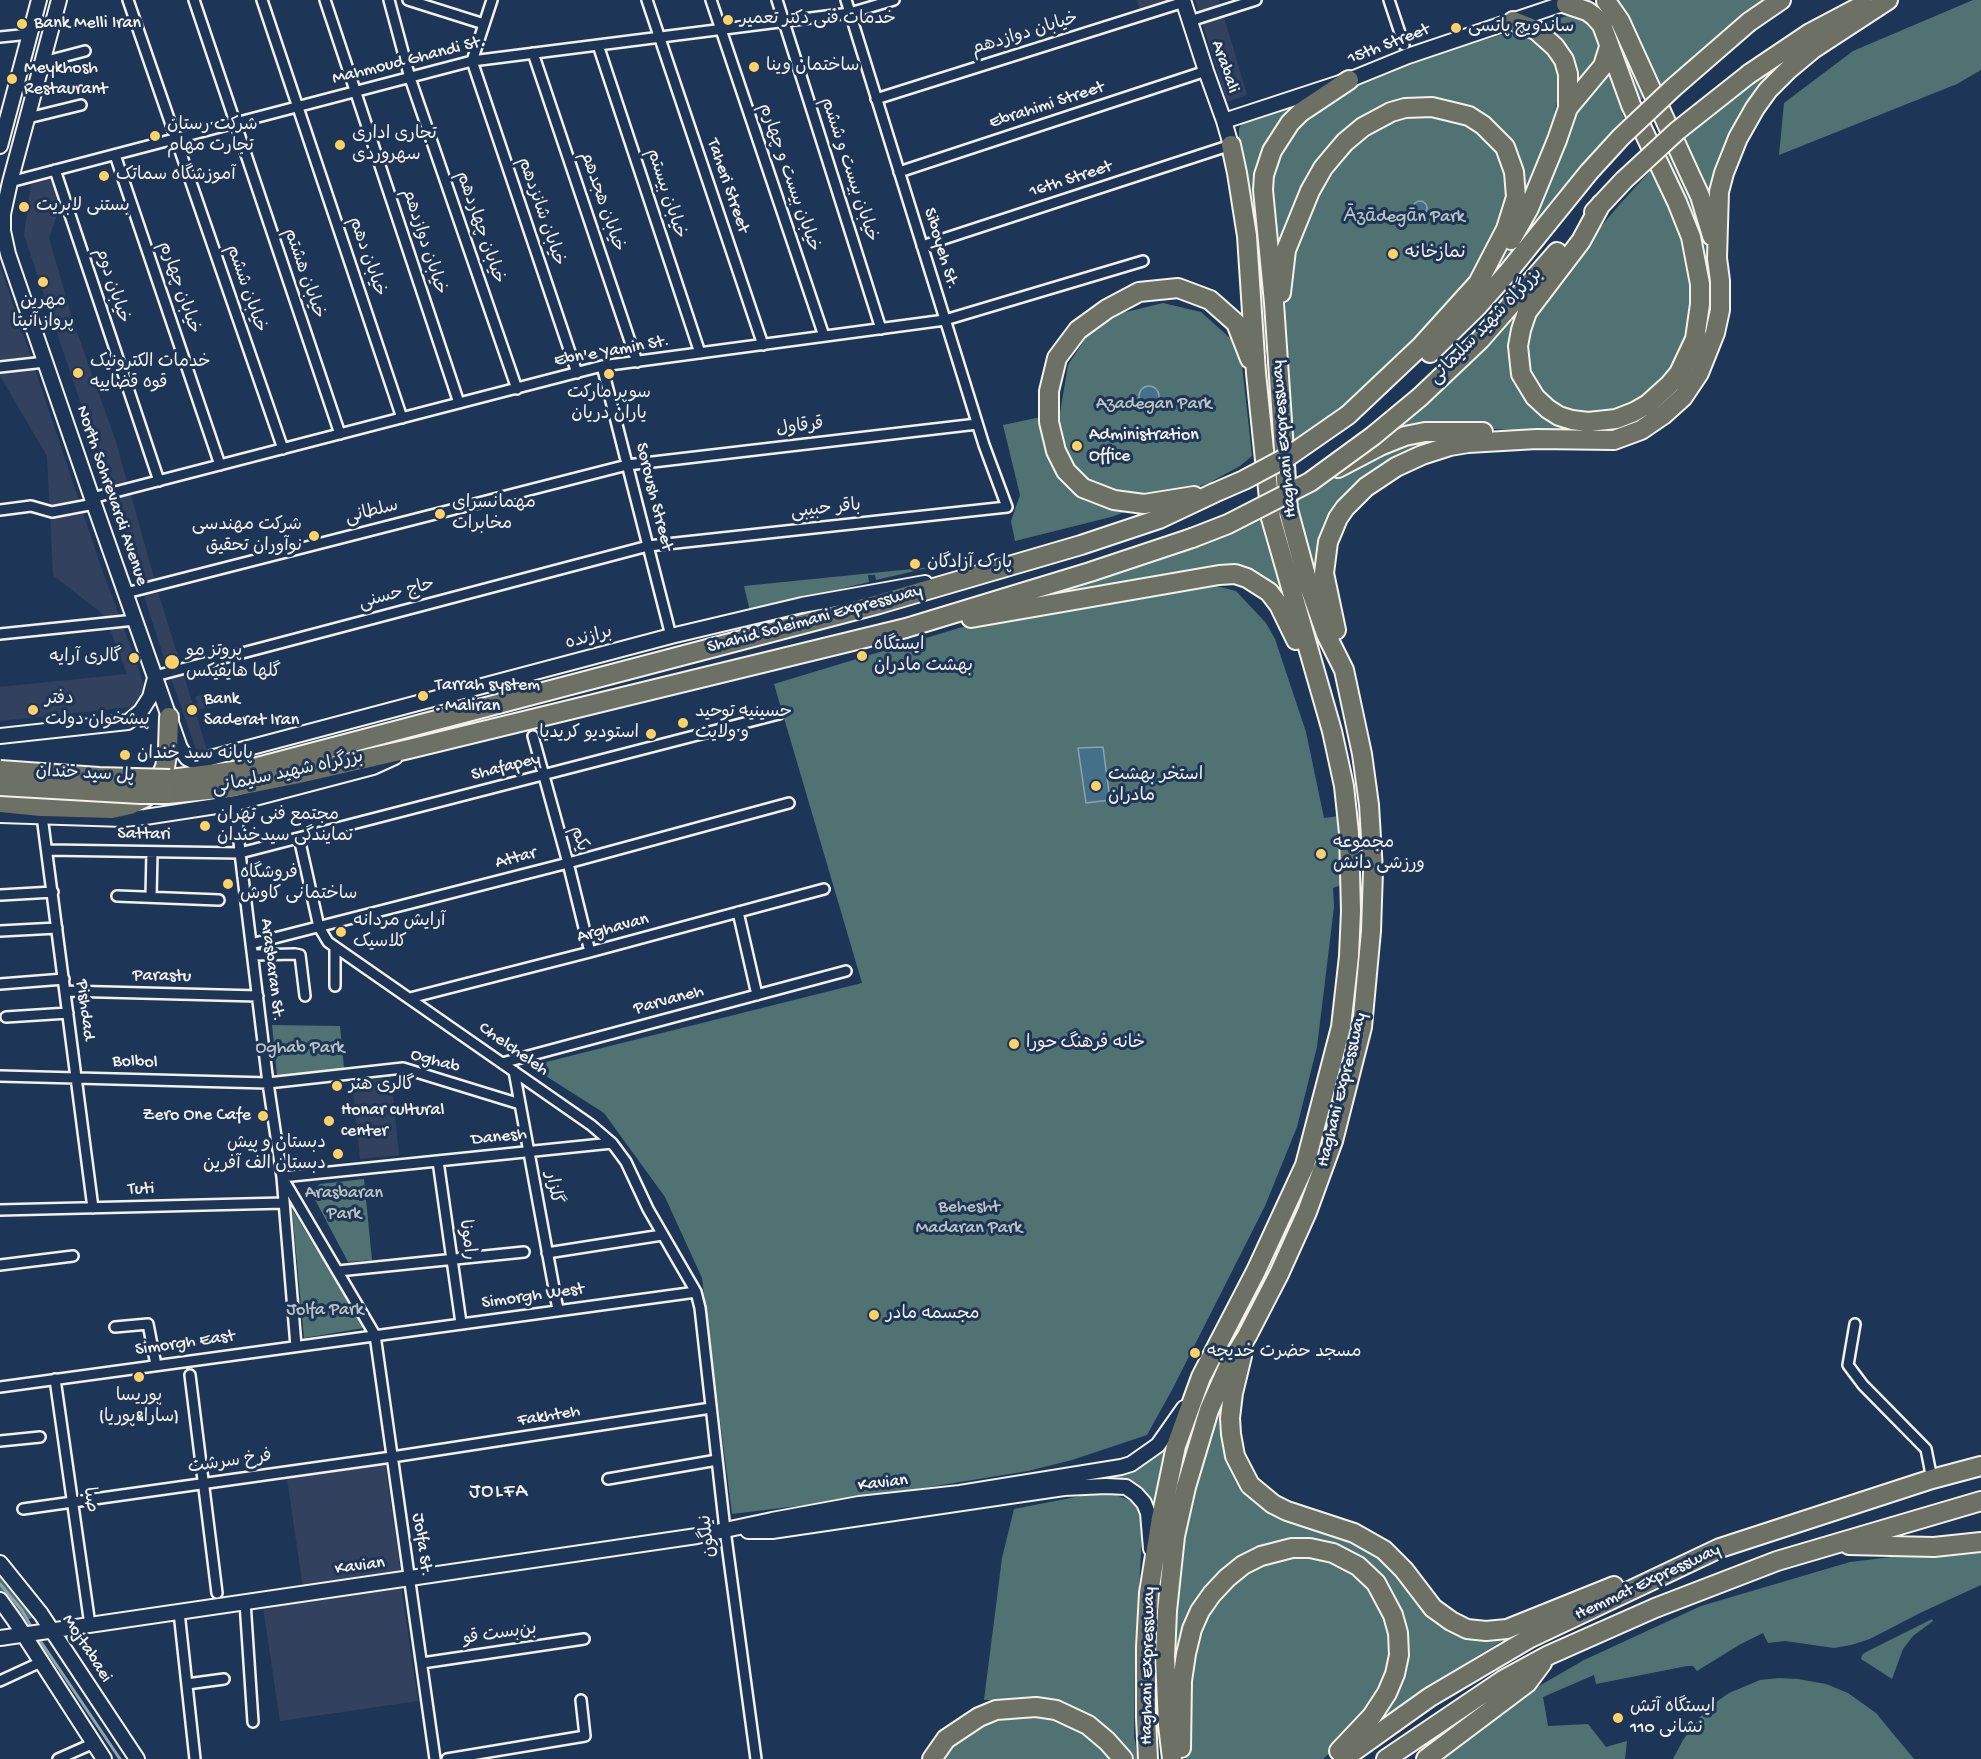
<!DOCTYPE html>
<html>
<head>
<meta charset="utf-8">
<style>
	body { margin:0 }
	canvas { display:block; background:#1d3557 }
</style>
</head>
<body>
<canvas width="1981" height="1759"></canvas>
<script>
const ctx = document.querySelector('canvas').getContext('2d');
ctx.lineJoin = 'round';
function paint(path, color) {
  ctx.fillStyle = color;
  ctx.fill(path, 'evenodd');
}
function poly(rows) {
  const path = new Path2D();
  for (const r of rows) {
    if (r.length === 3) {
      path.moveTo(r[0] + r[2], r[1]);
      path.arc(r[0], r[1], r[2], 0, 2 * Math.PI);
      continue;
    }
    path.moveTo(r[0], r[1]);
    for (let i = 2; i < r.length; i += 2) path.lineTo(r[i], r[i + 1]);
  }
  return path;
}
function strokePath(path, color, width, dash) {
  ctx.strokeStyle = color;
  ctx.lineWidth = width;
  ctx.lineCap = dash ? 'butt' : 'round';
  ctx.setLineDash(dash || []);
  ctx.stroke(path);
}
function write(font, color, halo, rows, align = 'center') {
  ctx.font = font + ' "Gochi Hand","Playpen Sans Arabic",sans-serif';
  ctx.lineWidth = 6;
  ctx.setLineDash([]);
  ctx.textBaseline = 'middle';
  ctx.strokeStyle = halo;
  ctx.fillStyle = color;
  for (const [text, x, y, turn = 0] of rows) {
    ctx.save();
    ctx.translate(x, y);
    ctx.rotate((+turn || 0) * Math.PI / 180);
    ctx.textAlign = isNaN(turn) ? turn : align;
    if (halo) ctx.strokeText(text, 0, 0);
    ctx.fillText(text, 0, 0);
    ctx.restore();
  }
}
const built = poly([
	[1137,0,1174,0,1177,11,1142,23],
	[1195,0,1219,0,1247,95,1227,102],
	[50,180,60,206,49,238,73,321,116,442,158,592,207,750,198,755,167,667,96,449,24,235,31,184],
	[0,265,101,567,139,670,146,694,141,701,132,707,0,721,0,687,127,674,105,616,53,575,47,456,0,376],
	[209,692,211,695,214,694,217,706,197,710,196,704,198,703,195,697],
	[391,1077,399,1155,360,1159,352,1081],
	[385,1464,401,1574,303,1588,287,1478],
	[401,1587,418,1701,280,1721,263,1607]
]);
const green = poly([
	[1618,0,1763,0,1714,39,1656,91],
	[1973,0,1981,0,1981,70,1957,84,1779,155,1784,103,1853,51],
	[1574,14,1590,23,1603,60,1571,98,1544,29,1546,22],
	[1612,20,1645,96,1638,102,1610,21],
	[1520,29,1550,47,1558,67,1561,85,1543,163,1518,219,1517,164,1449,103,1345,133,1279,273,1266,184,1290,132,1344,88,1434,55],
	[1803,49,1760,96,1714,228,1679,142,1702,121,1745,88],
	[1604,73,1610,76,1625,121,1512,259,1466,306,1487,281,1526,224,1575,107],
	[1335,87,1271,143,1274,353,1261,352,1239,156,1239,129,1241,124,1248,120],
	[1398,115,1456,116,1497,145,1512,194,1483,263,1417,342,1331,419,1288,448,1283,353,1287,275,1295,232,1348,144],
	[1670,150,1683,175,1703,229,1710,260,1711,278,1711,319,1701,354,1679,389,1653,414,1622,430,1597,434,1451,427,1393,437,1393,427,1571,246,1515,352,1560,421,1655,403,1703,314,1664,157],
	[1650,171,1672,211,1684,238,1696,316,1665,384,1611,416,1561,412,1526,374,1524,329,1549,288,1620,204],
	[1163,303,1201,312,1240,347,1252,456,1240,466,1209,483,1111,517,1015,541,1011,521,1020,495,1003,425,1060,413,1068,365,1088,334,1122,313],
	[1261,364,1275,364,1278,445,1265,453],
	[1410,437,1458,441,1342,507,1326,618,1293,501,1389,444],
	[1265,517,1294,626,1256,577,1040,602,1028,596,1199,547],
	[932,567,876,580,875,575,868,575,869,582,750,611,744,586],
	[1201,582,1236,591,1266,623,1275,639,1306,732,1324,818,1340,816,1341,885,1333,888,1334,907,1317,1047,1297,1127,1265,1206,1173,1388,1147,1435,1072,1460,1028,1471,855,1499,732,1514,702,1278,665,1197,604,1113,530,1066,862,983,774,684,959,628,1037,611],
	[272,1025,340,1026,344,1068,277,1076],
	[364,1179,372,1260,348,1262,311,1192,320,1184],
	[292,1209,364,1328,304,1338],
	[1229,1390,1247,1490,1354,1541,1377,1556,1430,1612,1510,1636,1445,1676,1349,1744,1400,1673,1387,1589,1293,1543,1212,1586,1173,1703,1171,1666,1178,1561,1198,1470,1220,1406],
	[1174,1428,1153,1538,1140,1492,1066,1484,1111,1475],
	[1091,1494,1114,1494,1133,1502,1141,1514,1142,1535,1135,1663,1134,1736,1138,1759,1131,1759,1119,1741,1093,1716,1052,1703,1029,1699,984,1700,1002,1558,1014,1509],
	[1981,1546,1981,1585,1922,1612,1870,1639,1851,1645,1834,1648,1785,1641,1768,1643,1763,1633,1739,1645,1697,1671,1693,1666,1687,1666,1596,1684,1594,1675,1543,1697,1548,1726,1588,1724,1606,1747,1627,1741,1625,1759,1432,1759,1508,1704,1584,1660,1701,1606,1850,1562],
	[1308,1553,1340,1562,1373,1587,1393,1630,1393,1666,1358,1728,1323,1759,1186,1759,1186,1731,1191,1649,1210,1606,1250,1567],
	[0,1577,14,1592,34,1617,22,1622,0,1593],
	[1932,1619,1933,1621,1913,1636,1903,1649,1892,1679,1861,1659,1862,1655,1866,1652],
	[1779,1678,1798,1679,1826,1684,1848,1693,1876,1713,1914,1759,1673,1759,1683,1740,1700,1717,1712,1705,1729,1693,1760,1680],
	[1016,1713,1065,1717,1118,1759,938,1759,946,1747,977,1724]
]);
const water = poly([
	[1420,208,7],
	[1149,396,10],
	[1103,747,1110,800,1086,803,1078,748,1103,747]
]);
const stream = poly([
	[0,1584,21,1609,32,1628],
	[37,1636,120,1759]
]);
const street = poly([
	[128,0,283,449],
	[194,0,340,434],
	[262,0,402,418],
	[325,0,459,403],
	[389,0,410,78,517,389],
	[408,0,484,24],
	[647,0,763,345],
	[711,0,824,336],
	[777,0,881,329],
	[1389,0,1404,45],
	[1190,21,1256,0],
	[0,37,30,34],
	[598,45,700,353],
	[533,53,637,362],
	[472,61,577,373],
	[472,61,492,0],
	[43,62,85,51],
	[876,99,1184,2],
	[28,118,81,105],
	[115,155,220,465],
	[55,170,159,481],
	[899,172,1206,71],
	[10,182,472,61,850,13,894,0],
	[922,246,1231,145],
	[602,366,671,636],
	[0,367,45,362],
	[92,498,602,366,945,320,1143,261],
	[0,510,31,506,52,512,94,504],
	[126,593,627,465,977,424],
	[0,634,135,620],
	[155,676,648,546,1007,507,984,445,846,0],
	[533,736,568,863,590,952],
	[236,803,240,853,268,1083,282,1177,375,1335,435,1759],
	[42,816,93,1208],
	[299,838,319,927,328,942,591,1125,612,1143,626,1162,648,1209,696,1292,700,1308,725,1530,756,1759],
	[48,850,240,853,779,714],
	[1,895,53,892],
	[117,896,219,900],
	[151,897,152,852],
	[738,912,757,995],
	[0,931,57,928],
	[251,944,568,863,789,803],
	[335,948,335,986],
	[253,955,295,954,300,955,305,996],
	[0,984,64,979],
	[65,991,258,996],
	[410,998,590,952,824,889],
	[6,1017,68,1013],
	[502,1063,846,971],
	[514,1071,558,1310],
	[0,1076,268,1083,403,1068,520,1104],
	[438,1161,461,1323],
	[0,1210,284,1203],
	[547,1253,662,1235],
	[0,1265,73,1256],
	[338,1271,524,1252],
	[1855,1324,1848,1365,1863,1385,1926,1449,1932,1479],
	[115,1327,148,1324,156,1365],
	[296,1346,282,1177,612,1143],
	[190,1375,217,1593],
	[55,1379,90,1625],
	[0,1387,696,1292],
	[0,1441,40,1437],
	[608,1479,717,1460],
	[23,1509,392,1457,711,1408],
	[245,1602,253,1722],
	[179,1612,195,1759],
	[422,1663,584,1639],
	[0,1681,41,1662],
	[187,1684,224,1679],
	[58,1759,94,1743],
	[447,1759,585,1736,581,1700]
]);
const secondary = poly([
	[59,0,10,182,3,214,3,231,8,254,94,504,180,748,187,758,193,761,199,761,671,636,802,605,925,583],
	[1183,0,1206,71,1224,121,1231,145],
	[1224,121,1349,80,1408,56,1574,0],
	[0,146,39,0],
	[0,736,128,722,141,711,150,697,155,678],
	[0,815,124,819,145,817,236,803,373,767,395,757],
	[748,1531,772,1531,1064,1488,1106,1486,1126,1487,1136,1494,1144,1503,1148,1513,1151,1549],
	[0,1563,41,1614,137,1759],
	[0,1600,15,1621,104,1759],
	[0,1638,697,1536,772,1520,859,1504,960,1493,1121,1467,1131,1464,1158,1445,1184,1408]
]);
const highway = poly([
	[1606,1,1620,21,1692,179,1700,196,1712,236],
	[1566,4,1587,11,1594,16,1602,25,1631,105,1677,202,1691,237,1700,284,1700,304,1695,339,1679,373,1669,385,1648,404,1634,412,1616,419,1588,422,1572,420,1559,416,1548,409,1535,397,1521,374,1518,346,1521,330,1527,312,1581,241,1601,204],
	[1749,22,1781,0],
	[1749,74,1810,33,1863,5],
	[1568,108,1603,66,1609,47],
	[1594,212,1624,180],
	[1511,240,1529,208,1557,140,1568,108,1568,74,1564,60,1555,47,1536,30,1513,21],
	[1281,293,1286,250,1310,191,1323,168,1333,156,1345,142,1363,127,1391,112,1405,108,1432,107,1469,116,1483,125,1505,147,1514,172,1516,197,1506,229,1478,283,1421,346,1348,415],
	[1430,353,1477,307,1509,271,1589,172],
	[1420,397,1480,340,1557,252],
	[1338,468,1380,446,1405,436,1425,432,1483,432],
	[1194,496,1144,504,1114,500,1083,488,1066,471,1056,451,1049,422,1049,391,1057,358,1078,330,1107,309,1139,292,1178,288,1210,300,1236,323,1250,359],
	[971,618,1219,575,1235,574,1247,578,1269,592,1279,605,1296,640],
	[1336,630,1324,573,1328,542,1338,518,1345,508,1366,487,1396,467,1422,455,1450,446,1468,443,1537,439,1614,440,1641,430,1663,415,1683,397,1699,373,1715,333,1720,310,1720,281,1717,258,1719,192,1724,173,1738,138,1755,108,1768,90,1789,69,1813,49,1888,0],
	[170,779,250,769,879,604,1081,545,1159,519,1214,493],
	[167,794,229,788,294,775,409,749,906,628,1090,572,1192,538],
	[0,803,41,807,112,809,130,805,146,797,157,784,165,767,168,749,169,717],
	[1242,1356,1233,1393,1230,1418,1231,1434,1235,1456,1250,1485,1273,1504,1287,1511,1354,1533,1384,1550,1404,1570,1433,1608,1451,1621,1467,1629,1486,1631,1507,1629,1614,1586],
	[1849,1545,1934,1547,1981,1542],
	[1181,1748,1182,1681,1186,1654,1192,1629,1200,1611,1212,1594,1227,1578,1243,1565,1261,1556,1292,1548,1310,1548,1333,1553,1358,1566,1376,1583,1393,1615,1398,1633,1399,1655,1395,1674,1387,1693,1372,1716,1339,1751],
	[932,1759,946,1739,979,1717,996,1710,1036,1707,1056,1710,1088,1725,1107,1741,1123,1759],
	[1148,1759,1146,1718,1146,1647,1149,1593,1161,1518,1176,1446,1201,1377,1256,1271,1305,1165,1341,1027,1349,956,1351,911,1349,833,1344,786,1332,731,1271,518,1256,373,1247,236,1237,173,1231,145],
	[1172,1759,1168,1725,1165,1657,1167,1611,1175,1536,1186,1487,1209,1410,1229,1365,1247,1336,1279,1274,1307,1212,1333,1141,1362,1027,1371,931,1373,871,1369,805,1362,754,1344,670,1326,634,1308,583,1288,509,1274,303,1263,190,1264,175,1272,151,1290,123,1301,112,1349,80],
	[1343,1759,1430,1697,1530,1638,1720,1548,1932,1479,1981,1466],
	[1386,1759,1503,1680,1549,1655,1655,1608,1777,1561,1981,1501],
	[1426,1759,1527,1683,1542,1663]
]);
const highwayBridge = poly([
	[1589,172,1621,137,1673,88,1749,22],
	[1624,180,1677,131,1749,74],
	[1214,493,1244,480,1289,456,1348,415],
	[1192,538,1228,524,1310,482,1373,436,1420,397],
	[0,770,99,777,170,779],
	[0,786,140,794,167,794]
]);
const markers = [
	[728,20,6,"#ffd166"],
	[22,24,6,"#ffd166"],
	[1456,28,6,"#ffd166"],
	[754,67,6,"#ffd166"],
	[12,79,6,"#ffd166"],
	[155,136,6,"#ffd166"],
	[340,145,6,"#ffd166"],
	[104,176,6,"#ffd166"],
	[24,207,6,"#ffd166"],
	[1393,254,6,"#ffd166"],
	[43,282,6,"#ffd166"],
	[78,373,6,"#ffd166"],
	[609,374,6,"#ffd166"],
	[1077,446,6,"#ffd166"],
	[440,514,6,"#ffd166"],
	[314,536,6,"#ffd166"],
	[915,564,6,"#ffd166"],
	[862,656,6,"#ffd166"],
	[134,658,6,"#ffd166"],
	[172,662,8,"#ffd166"],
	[423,696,6,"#ffd166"],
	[33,710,6,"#ffd166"],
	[192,710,6,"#ffd166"],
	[683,723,6,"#ffd166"],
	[651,734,6,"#ffd166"],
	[125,755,6,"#ffd166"],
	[1096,786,6,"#ffd166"],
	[205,826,6,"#ffd166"],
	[1321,854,6,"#ffd166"],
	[228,884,6,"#ffd166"],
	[341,932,6,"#ffd166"],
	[1014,1044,6,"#ffd166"],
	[337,1086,6,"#ffd166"],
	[263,1116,6,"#ffd166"],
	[329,1121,6,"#ffd166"],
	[338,1154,6,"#ffd166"],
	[874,1315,6,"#ffd166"],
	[1195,1353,6,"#ffd166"],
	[139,1377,6,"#ffd166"],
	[1618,1718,6,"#ffd166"]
];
const poiNames = [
	["خدمات فنی دکتر تعمیر",740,20],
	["Bank Melli Iran",34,24],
	["ساندویچ پاتسی",1468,28],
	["ساختمان وینا",766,67],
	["Meykhosh",24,69],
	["Restaurant",24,90],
	["شرکت رستان",167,126],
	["تجارت مهام",167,147],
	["تجاری اداری",352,135],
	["سهروردی",352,156],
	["آموزشگاه سماتک",116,176],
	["بستنی لابریت",36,207],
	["نمازخانه",1405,254],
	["مهرین",43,302,"center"],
	["پرواز آنیتا",43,323,"center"],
	["خدمات الکترونیک",90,363],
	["قوه قضاییه",90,384],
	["سوپر مارکت",609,394,"center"],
	["یاران دریان",609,415,"center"],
	["Administration",1089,436],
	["Office",1089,457],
	["مهمانسرای",452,504],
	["مخابرات",452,525],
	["شرکت مهندسی",302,526,"right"],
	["نوآوران تحقیق",302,547,"right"],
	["پارک آزادگان",927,564],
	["ایستگاه",874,646],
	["بهشت مادران",874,667],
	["پروتز مو",186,652],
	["گلها هایفیکس",186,673],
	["گالری آرایه",122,658,"right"],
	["Tarrah system",435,686],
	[". Maliran",435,707],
	["دفتر",45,700],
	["پیشخوان دولت",45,721],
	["Bank",204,700],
	["Saderat Iran",204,721],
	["حسینیه توحید",695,713],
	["و ولایت",695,734],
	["استودیو کریدیا",639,734,"right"],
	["پایانه سید خندان",137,755],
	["استخر بهشت",1108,776],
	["مادران",1108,797],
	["مجتمع فنی تهران",217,816],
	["نمایندگی سیدخندان",217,837],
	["مجموعه",1333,844],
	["ورزشی دانش",1333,865],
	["فروشگاه",240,874],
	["ساختمانی کاوش",240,895],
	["آرایش مردانه",353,922],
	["کلاسیک",353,943],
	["خانه فرهنگ حورا",1026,1044],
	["گالری هنر",349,1086],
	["Honar cultural",341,1111],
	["center",341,1132],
	["Zero One Cafe",251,1116,"right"],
	["دبستان و پیش",326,1144,"right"],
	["دبستان الف آفرین",326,1165,"right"],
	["مجسمه مادر",886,1315],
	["مسجد حضرت خدیجه",1207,1353],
	["پوریسا",139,1397,"center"],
	["(سارا&پوریا)",139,1418,"center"],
	["ایستگاه آتش",1630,1708],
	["نشانی 110",1630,1729]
];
const streetNames = [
	["خیابان دوازدهم",1025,35,-17],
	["15th Street",1389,45,-21],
	["Mahmoud Ghandi St.",409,61,-14],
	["Arabali",1224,67,71],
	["Ebrahimi Street",1047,106,-18],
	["خیابان بیست و ششم",848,170,72],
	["خیابان بیست و چهارم",788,178,71],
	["16th Street",1071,180,-18],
	["Taheri Street",727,186,71],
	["خیابان بیستم",665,194,72],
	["خیابان هجدهم",601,202,71],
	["خیابان شانزدهم",540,212,71],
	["خیابان چهاردهم",479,228,71],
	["خیابان دوازدهم",423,242,72],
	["Siboyeh St.",940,249,73],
	["خیابان دهم",366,257,71],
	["خیابان هشتم",303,274,71],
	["خیابان دوم",111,286,72],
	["خیابان چهارم",178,288,71],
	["خیابان ششم",245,289,71],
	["بزرگراه شهید سلیمانی",1487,327,-46],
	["Ebn'e Yamin St.",612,352,-10],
	["قرقاول",800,428,-7],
	["Haghani Expressway",1285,439,-95],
	["North Sohrevardi Avenue",111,496,71],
	["Soroush Street",653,497,76],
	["باقر حبیبی",826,510,-6],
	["سلطانی",372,513,-14],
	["حاج حسنی",397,595,-15],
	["Shahid Soleimani Expressway",815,620,-15],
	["برازنده",589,639,-15],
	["Shafapey",506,768,-14],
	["بزرگراه شهید سلیمانی",288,774,-12],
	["پل سید خندان",85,775,3],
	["Sattari",144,835,1],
	["یکم",578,839,73],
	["Attar",516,859,-15],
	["Arghavan",613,929,-15],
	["Arasbaran St.",271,970,83],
	["Parastu",162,977,1],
	["Parvaneh",669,1001,-15],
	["Pishdad",84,1010,83],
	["Chelcheleh",513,1050,35],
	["Oghab",435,1062,16],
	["Bolbol",135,1063,2],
	["Haghani Expressway",1343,1090,-76],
	["Danesh",499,1138,-6],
	["گلزار",552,1188,80],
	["Tuti",141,1190,-1],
	["رامونا",466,1240,82],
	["Simorgh West",533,1297,-8],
	["Simorgh East",185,1344,-8],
	["Fakhteh",549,1417,-9],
	["فرخ سرشت",230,1463,-8],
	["Kavian",883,1484,-7],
	["صبا",89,1500,82],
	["نیلگون",709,1536,-97],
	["Jolfa St.",421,1545,82],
	["Kavian",360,1567,-8],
	["Hemmat Expressway",1648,1583,-25],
	["بن‌بست قو",500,1635,-8],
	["Mojtabaei",86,1649,57],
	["Haghani Expressway",1149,1666,-89]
];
const parkNames = [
	["Āzādegān Park",1404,218],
	["Azadegan Park",1154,405],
	["Oghab Park",300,1049],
	["Arasbaran",344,1194],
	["Park",344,1215],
	["Behesht",969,1208],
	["Madaran Park",969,1229],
	["Jolfa Park",325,1311]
];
const neighbourhoodNames = [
	["JOLFA",499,1493]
];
paint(built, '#32425e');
paint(green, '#507272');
paint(water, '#44708a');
strokePath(water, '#8aa4b0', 1.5);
strokePath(stream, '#8aa4b0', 3);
strokePath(street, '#f4f1e8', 14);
strokePath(secondary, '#f4f1e8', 18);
strokePath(highway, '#f4f1e8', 22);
strokePath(street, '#1d3557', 9);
strokePath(secondary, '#1d3557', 14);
strokePath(highway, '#6c7065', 18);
strokePath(highwayBridge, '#f4f1e8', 22, []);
strokePath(highwayBridge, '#6c7065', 18);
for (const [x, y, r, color] of markers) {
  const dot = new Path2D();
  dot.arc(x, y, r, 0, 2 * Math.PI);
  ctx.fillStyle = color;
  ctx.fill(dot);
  strokePath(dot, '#1d3557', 2);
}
write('18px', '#f4f1e8', '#1d3557', poiNames, 'left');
write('18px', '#f4f1e8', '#1d3557', streetNames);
write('18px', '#bbc5bf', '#1d3557', parkNames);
ctx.letterSpacing = '1.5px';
write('20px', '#f4f1e8', '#1d3557', neighbourhoodNames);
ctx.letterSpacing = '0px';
</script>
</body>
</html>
